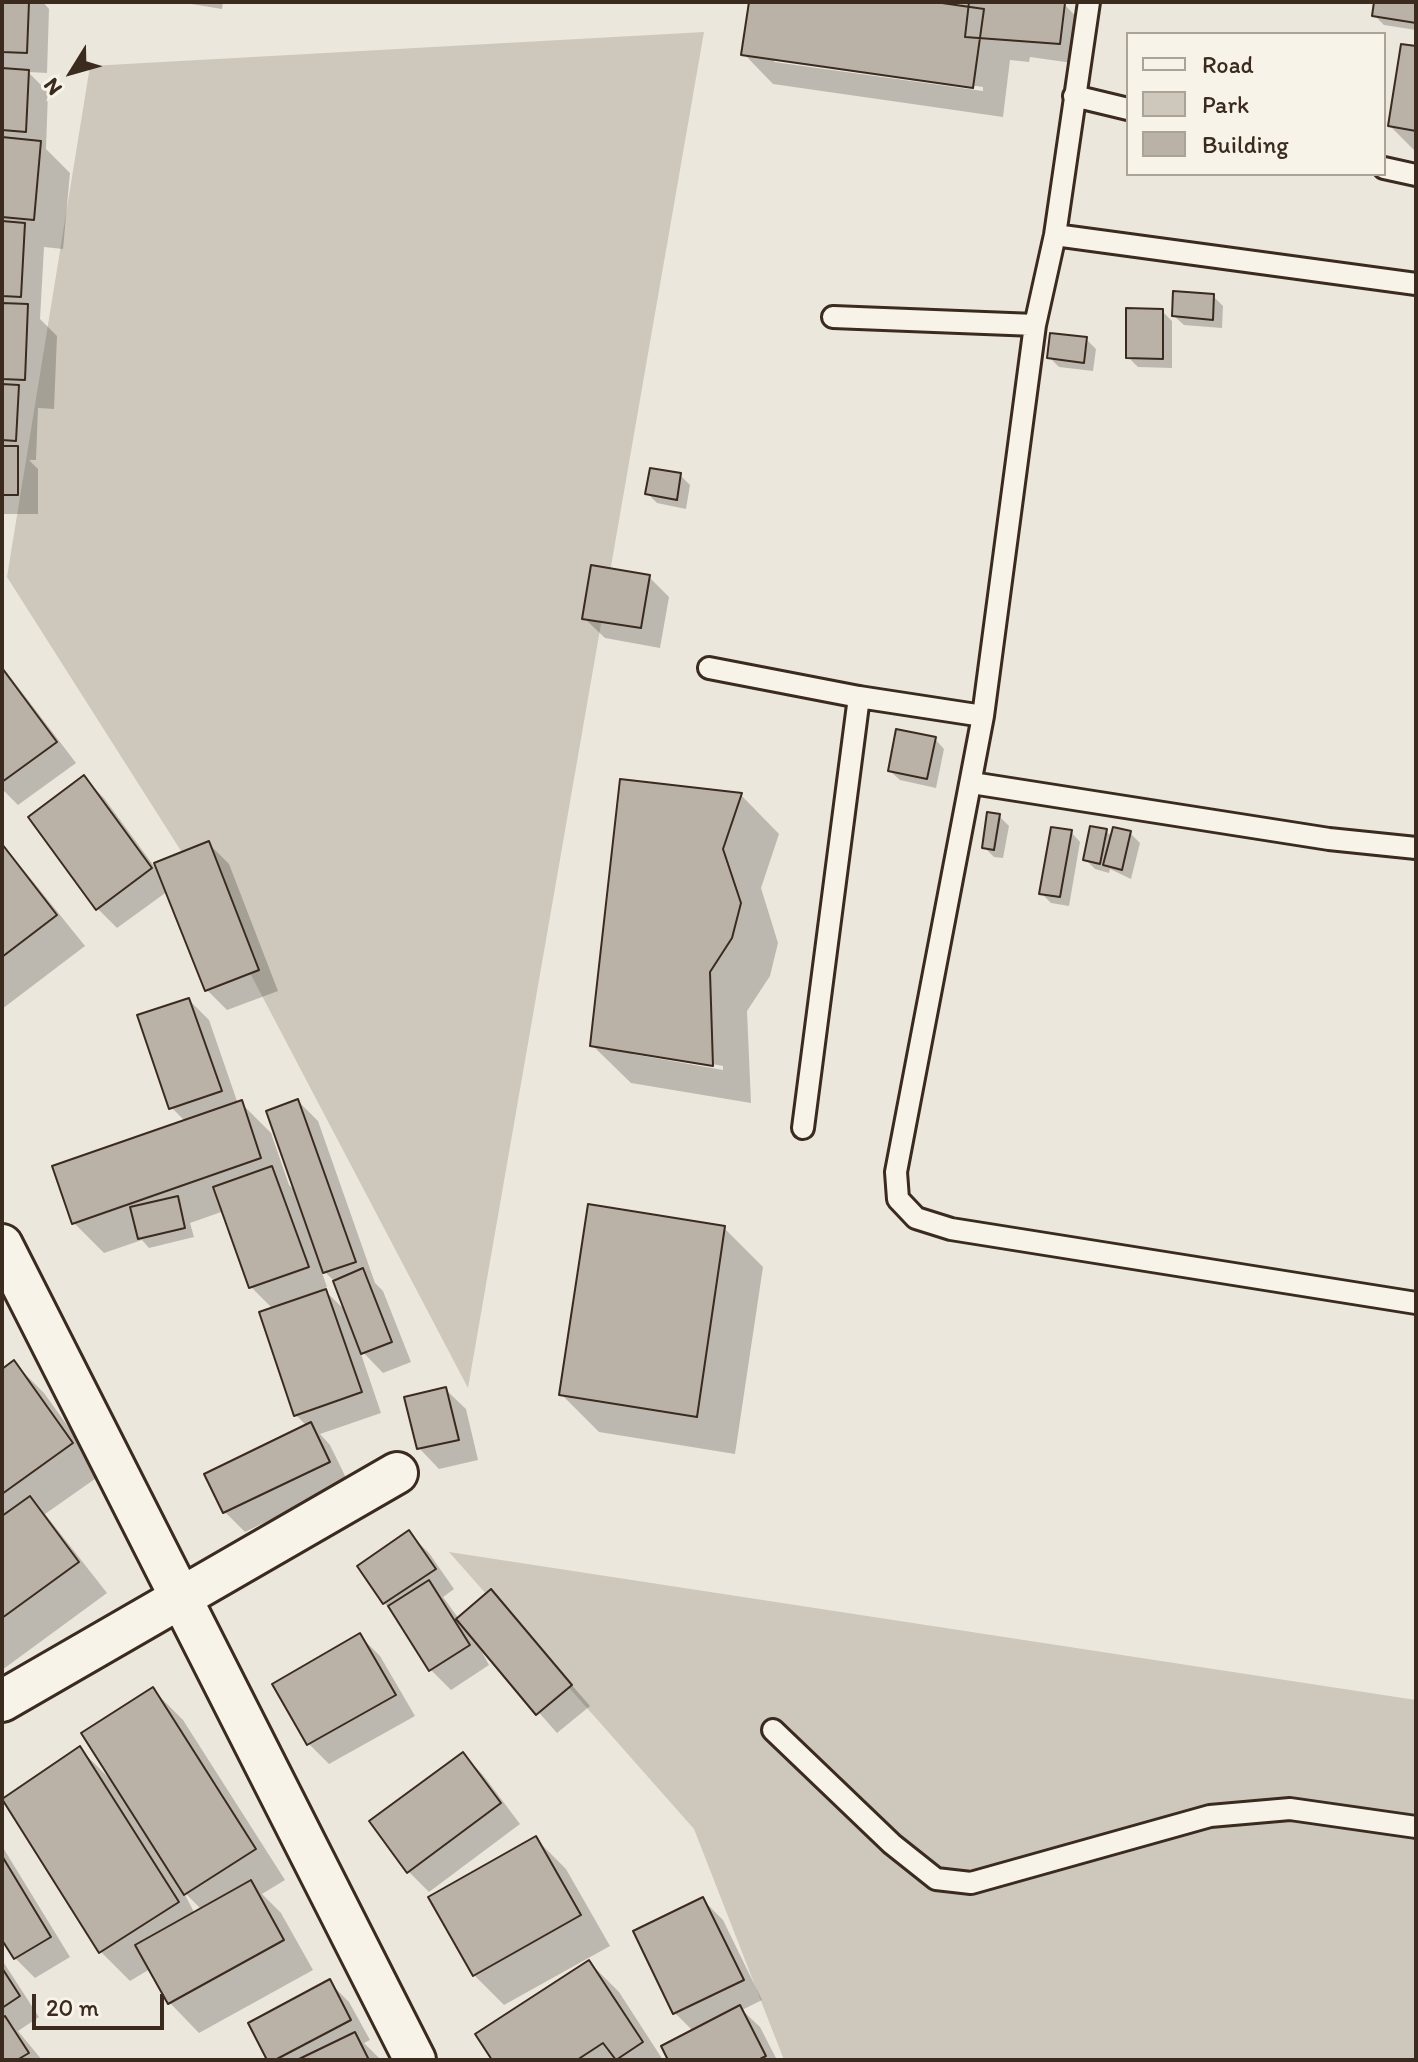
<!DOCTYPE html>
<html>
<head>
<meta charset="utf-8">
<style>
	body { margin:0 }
	#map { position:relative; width:1418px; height:2062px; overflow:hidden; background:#ece7dc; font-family:Itim,sans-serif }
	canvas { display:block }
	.frame { position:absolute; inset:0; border:4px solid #3b2a1e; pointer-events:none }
	.legend { position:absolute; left:1126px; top:32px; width:260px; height:144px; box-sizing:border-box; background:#f7f3e8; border:2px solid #aca397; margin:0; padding:10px 14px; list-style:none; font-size:24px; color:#3b2a1e }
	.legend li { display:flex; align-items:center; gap:16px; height:40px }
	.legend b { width:40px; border:2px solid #aca397 }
	.north { position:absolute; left:32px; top:32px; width:80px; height:80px; -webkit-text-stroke:6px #f7f3e8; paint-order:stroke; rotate:233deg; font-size:22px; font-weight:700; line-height:32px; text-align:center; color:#3b2a1e }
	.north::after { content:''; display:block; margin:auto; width:28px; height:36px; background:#3b2a1e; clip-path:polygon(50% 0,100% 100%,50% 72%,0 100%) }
	.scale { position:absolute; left:32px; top:1994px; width:132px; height:36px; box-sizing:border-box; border:4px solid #3b2a1e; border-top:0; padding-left:10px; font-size:24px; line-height:28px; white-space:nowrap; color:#3b2a1e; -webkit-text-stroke:6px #f7f3e8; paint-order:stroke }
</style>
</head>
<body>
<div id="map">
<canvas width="1418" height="2062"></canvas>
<div class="frame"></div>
<ul class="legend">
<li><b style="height:10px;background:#f7f3e8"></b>Road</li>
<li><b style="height:22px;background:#cec8bc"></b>Park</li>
<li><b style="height:22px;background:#bab2a7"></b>Building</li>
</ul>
<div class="north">N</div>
<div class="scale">20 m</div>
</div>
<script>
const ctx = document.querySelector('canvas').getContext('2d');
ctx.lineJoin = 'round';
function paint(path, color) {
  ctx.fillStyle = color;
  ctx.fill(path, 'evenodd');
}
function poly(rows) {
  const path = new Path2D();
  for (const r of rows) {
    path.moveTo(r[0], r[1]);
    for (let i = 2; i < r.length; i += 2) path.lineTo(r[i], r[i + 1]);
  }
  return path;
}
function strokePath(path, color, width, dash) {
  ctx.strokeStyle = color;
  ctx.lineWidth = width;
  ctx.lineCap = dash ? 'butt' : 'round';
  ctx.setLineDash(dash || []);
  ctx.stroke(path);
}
const green = poly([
	[704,32,468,1388,209,895,7,577,90,66],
	[449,1552,1416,1700,1416,2060,784,2060,694,1829]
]);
const shadow = poly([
	[2,2,43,2,49,9,47,73,28,72,48,92,46,149,70,173,63,249,44,247,40,319,57,336,54,409,38,408,36,460,29,460,38,469,38,514,2,514],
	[179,2,223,2,222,9],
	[751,2,1064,4,1084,25,1080,64,1030,57,1029,62,1010,60,1003,117,773,84,744,54],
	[774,57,983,87,983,91,774,62],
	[1376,2,1416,2,1416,30,1384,25,1374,15],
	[1416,48,1416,152,1390,126],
	[1213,296,1223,306,1222,328,1184,325,1174,316],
	[1162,311,1172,321,1172,368,1138,367,1128,357],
	[1086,339,1096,349,1093,371,1059,367,1049,357],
	[680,475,690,485,686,509,657,503,647,493],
	[649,577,669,597,660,648,605,638,584,618],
	[2,666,76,763,18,805,2,789],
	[935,739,944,749,936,788,900,780,890,771],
	[84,778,104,798,159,873,209,844,229,864,278,991,227,1010,207,990,168,891,117,928,97,908],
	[741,795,779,834,761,888,778,943,770,976,747,1011,751,1103,631,1083,592,1045],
	[632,1050,723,1066,723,1070,632,1054],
	[999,816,1009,826,1003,858,994,857,984,847],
	[1106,831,1112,837,1130,833,1140,843,1131,879,1110,869,1109,873,1095,869,1085,859],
	[1071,832,1080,842,1069,906,1051,903,1041,893],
	[2,843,85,946,2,1009],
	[189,1000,209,1020,238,1104,241,1103,271,1133,289,1185,297,1193,298,1101,318,1121,375,1283,383,1291,411,1362,383,1373,359,1348,381,1413,320,1434,330,1445,348,1482,245,1532,225,1512,307,1426,296,1415,273,1309,251,1287,224,1211,190,1223,194,1237,149,1248,142,1240,104,1253,74,1223,186,1122,171,1107],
	[320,1267,336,1283,348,1313,323,1289,327,1287],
	[724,1228,763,1267,735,1454,599,1432,561,1394],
	[14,1363,44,1393,102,1474,45,1514,107,1593,2,1670,2,1371],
	[445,1389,466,1409,478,1460,439,1469,419,1448],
	[409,1533,429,1553,454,1589,443,1597,459,1619,491,1592,590,1706,557,1733,476,1641,489,1665,451,1690,431,1670,384,1602],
	[360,1636,380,1656,415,1716,329,1764,309,1744,275,1684],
	[153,1690,183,1720,285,1880,262,1894,281,1913,313,1970,199,2033,170,2003,150,1969,130,1981,100,1951,3,1798,80,1749,111,1780],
	[183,1891,202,1910,195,1914],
	[463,1754,483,1775,520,1824,429,1892,408,1871],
	[536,1839,566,1869,610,1946,504,2005,474,1975],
	[2,1846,70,1957,35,1978,15,1958,2,1936],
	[703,1900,723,1920,762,2000,742,2010,760,2027,777,2060,670,2060,693,2031,675,2013],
	[2,1960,39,2017,18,2031,42,2060,2,2060],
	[589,1962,619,1992,663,2060,494,2060],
	[329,1982,349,2002,370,2040,364,2043,381,2060,269,2060]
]);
const building = poly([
	[2,2,29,2,27,53,2,52,2,2],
	[749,2,935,2,984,9,973,88,741,55,749,2],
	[969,2,1065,3,1060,44,965,37,969,2],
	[1374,2,1416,2,1416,23,1372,16,1374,2],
	[1401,44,1416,46,1416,131,1388,126,1401,44],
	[2,68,29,70,26,132,2,130,2,68],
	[2,137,41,141,34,220,2,217,2,137],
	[2,221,25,223,21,297,2,296,2,221],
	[1173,291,1214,294,1213,320,1172,316,1173,291],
	[2,303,28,304,25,380,2,379,2,303],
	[1126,308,1163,309,1163,359,1126,358,1126,308],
	[1050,333,1087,337,1084,363,1047,358,1050,333],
	[2,384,19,385,16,441,2,440,2,384],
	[2,446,18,446,18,495,2,495,2,446],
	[650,468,681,473,677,500,645,494,650,468],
	[591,565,650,575,641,628,582,619,591,565],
	[2,668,57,742,2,782,2,668],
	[896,729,936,737,927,779,888,771,896,729],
	[84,775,152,868,96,910,28,817,84,775],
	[620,779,742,793,723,849,741,903,732,938,710,972,713,1066,590,1046,620,779],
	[987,812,1000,814,994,850,982,848,987,812],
	[1090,826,1107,829,1100,864,1083,860,1090,826],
	[1051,827,1072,830,1060,897,1039,894,1051,827],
	[1113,827,1131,831,1122,870,1103,865,1113,827],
	[209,841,259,970,205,991,154,863,209,841],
	[2,844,57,915,2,957,2,844],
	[189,998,222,1091,169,1109,137,1015,189,998],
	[298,1099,356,1262,323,1273,266,1111,298,1099],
	[242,1100,261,1158,72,1224,52,1166,242,1100],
	[272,1166,309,1267,249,1288,213,1187,272,1166],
	[178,1196,185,1228,138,1239,130,1207,178,1196],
	[588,1204,725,1226,697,1417,559,1395,588,1204],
	[363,1268,392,1342,361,1354,333,1281,363,1268],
	[326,1289,362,1392,294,1416,259,1312,326,1289],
	[14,1360,73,1443,2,1494,2,1369,14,1360],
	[446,1387,459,1440,417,1449,404,1397,446,1387],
	[311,1422,330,1462,223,1513,204,1474,311,1422],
	[30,1496,79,1562,2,1618,2,1516,30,1496],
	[409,1530,436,1569,383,1604,357,1566,409,1530],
	[429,1580,470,1645,429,1671,388,1606,429,1580],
	[491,1589,572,1685,536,1715,456,1619,491,1589],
	[360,1633,396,1695,307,1745,272,1684,360,1633],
	[153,1687,256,1849,184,1895,81,1733,153,1687],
	[80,1746,179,1902,99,1953,2,1799,80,1746],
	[463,1752,501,1803,407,1873,369,1821,463,1752],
	[536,1836,581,1915,473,1976,428,1897,536,1836],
	[2,1856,51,1937,14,1959,2,1940,2,1856],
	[251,1880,284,1940,168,2004,135,1945,251,1880],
	[703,1897,744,1980,673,2014,633,1931,703,1897],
	[589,1960,643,2042,616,2060,603,2043,577,2060,492,2060,475,2034,589,1960],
	[2,1968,20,1996,2,2008,2,1968],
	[330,1979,351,2020,275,2060,267,2060,248,2023,330,1979],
	[740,2005,766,2056,758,2060,668,2060,661,2046,740,2005],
	[5,2016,29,2053,17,2060,2,2060,2,2018,5,2016],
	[355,2032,369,2060,297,2060,355,2032]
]);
const lane = poly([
	[1089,2,1055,235,1035,325,983,716,896,1172,898,1199,916,1218,951,1229,1416,1303],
	[1074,96,1128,109],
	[1384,168,1416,175],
	[1055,235,1416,284],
	[833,317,1035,325],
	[709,668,859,697,983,716],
	[972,783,1329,839,1416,848],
	[803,1128,859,697],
	[773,1730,892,1844,936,1879,971,1883,1210,1816,1290,1809,1416,1827]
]);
const street = poly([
	[2,1245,415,2060],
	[2,1701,397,1473]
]);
paint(green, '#cec8bc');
paint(shadow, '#0003');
paint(building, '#bab2a7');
strokePath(building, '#3b2a1e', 2);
strokePath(lane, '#3b2a1e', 26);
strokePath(street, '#3b2a1e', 46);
strokePath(lane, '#f7f3e8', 20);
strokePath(street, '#f7f3e8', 40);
</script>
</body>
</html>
